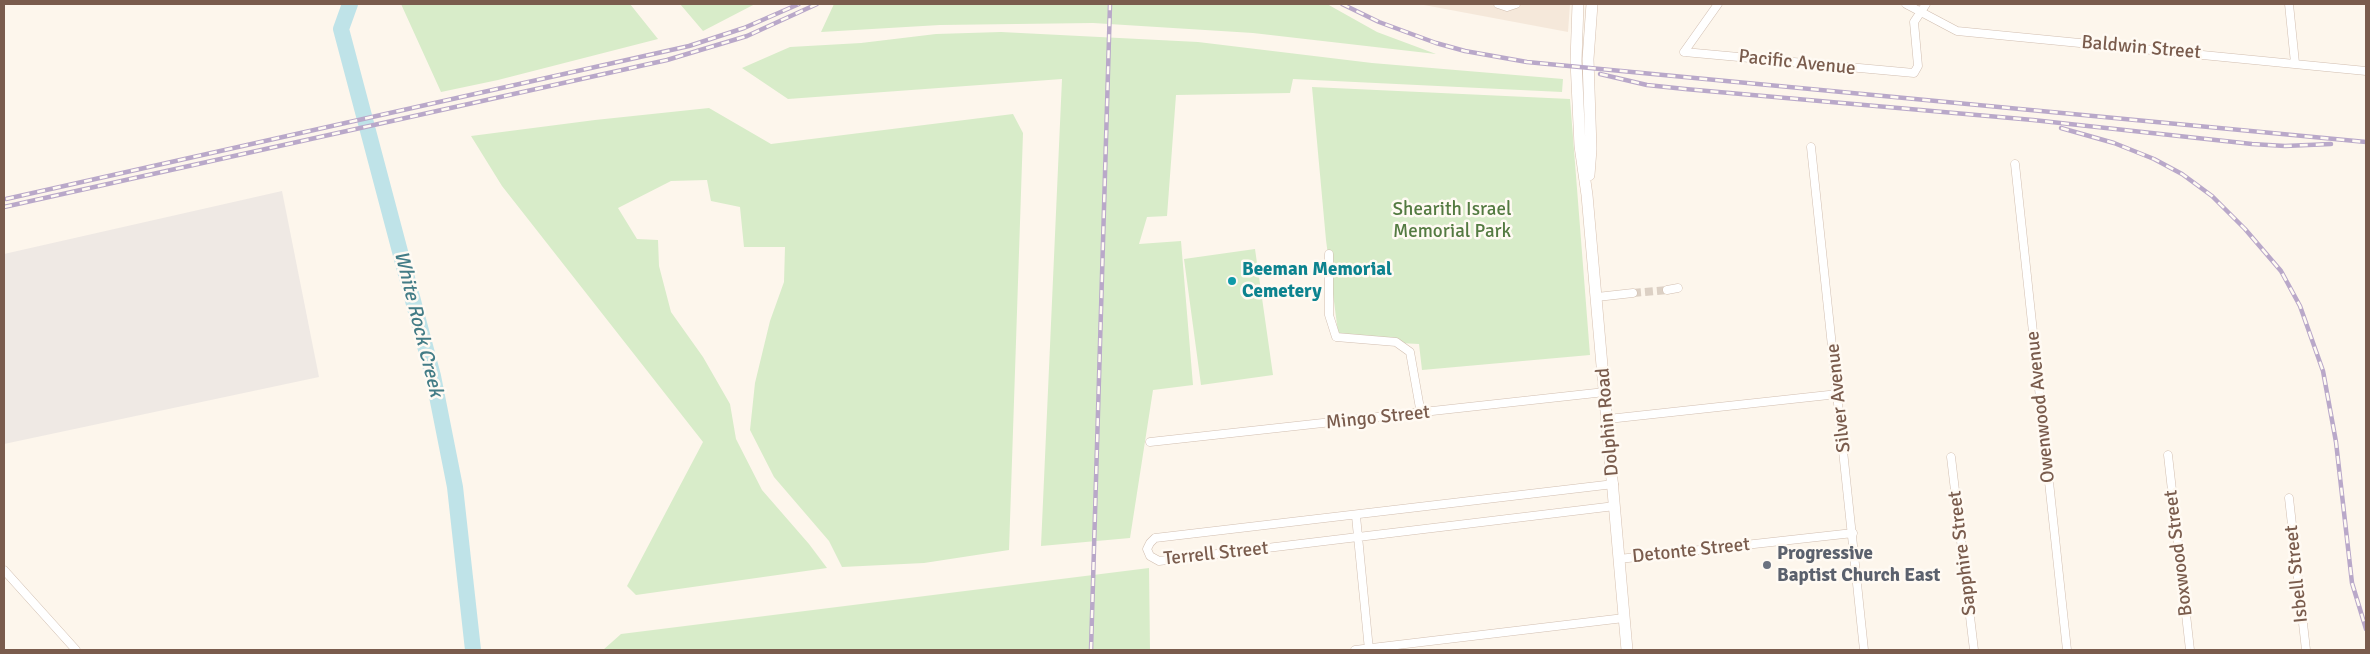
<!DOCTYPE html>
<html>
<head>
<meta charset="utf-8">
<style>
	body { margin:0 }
	#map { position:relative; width:2370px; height:654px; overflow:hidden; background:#fdf6ec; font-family:Signika,sans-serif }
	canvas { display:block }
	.frame { position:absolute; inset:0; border:5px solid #7a5c4d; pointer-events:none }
</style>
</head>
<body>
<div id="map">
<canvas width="2370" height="654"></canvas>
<div class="frame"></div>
</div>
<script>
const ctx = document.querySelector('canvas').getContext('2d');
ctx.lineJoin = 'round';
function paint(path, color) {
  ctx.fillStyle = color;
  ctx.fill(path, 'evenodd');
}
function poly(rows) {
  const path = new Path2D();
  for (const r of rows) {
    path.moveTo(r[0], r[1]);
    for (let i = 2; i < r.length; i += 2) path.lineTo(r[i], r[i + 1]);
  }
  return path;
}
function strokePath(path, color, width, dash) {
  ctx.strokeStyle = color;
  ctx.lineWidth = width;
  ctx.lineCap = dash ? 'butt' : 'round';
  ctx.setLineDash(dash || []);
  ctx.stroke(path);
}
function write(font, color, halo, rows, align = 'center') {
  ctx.font = font + ' Signika,sans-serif';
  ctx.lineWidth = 5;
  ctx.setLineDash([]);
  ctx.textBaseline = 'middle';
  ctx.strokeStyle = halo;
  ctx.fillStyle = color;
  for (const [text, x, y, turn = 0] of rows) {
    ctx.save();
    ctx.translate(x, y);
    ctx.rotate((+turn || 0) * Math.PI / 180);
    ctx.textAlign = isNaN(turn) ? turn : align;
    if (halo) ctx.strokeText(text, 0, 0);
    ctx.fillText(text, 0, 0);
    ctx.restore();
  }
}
const residential = poly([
	[1423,4,1570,4,1568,32,1424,5]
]);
const industrial = poly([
	[282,191,319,377,4,444,4,254]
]);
const green = poly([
	[401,4,630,4,658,39,498,80,441,92],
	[680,4,755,4,703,31],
	[834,4,1327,4,1377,32,1436,54,1253,33,1093,23,940,25,821,32],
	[1001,32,1198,42,1372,63,1563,79,1562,92,1293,79,1290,93,1176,95,1167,216,1147,217,1139,244,1181,241,1193,385,1153,390,1130,538,1041,546,1062,79,788,99,742,68,790,47,861,43,936,34],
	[1312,87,1570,99,1590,355,1422,370,1419,344,1339,340,1326,240],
	[709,108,771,144,1013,114,1023,133,1009,550,924,563,842,567,829,541,774,477,750,430,755,383,770,321,784,282,785,247,744,247,740,207,711,201,707,180,671,181,618,208,637,239,658,240,659,266,671,312,703,357,730,404,736,439,762,490,809,544,827,568,636,595,627,586,703,442,502,186,471,136,595,120],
	[1255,249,1273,375,1201,385,1184,259],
	[1149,568,1150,650,603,650,621,634]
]);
const river = poly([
	[350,4,341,29,433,376,455,487,473,650]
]);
const minorTunnel = poly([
	[1633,293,1667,290]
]);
const minor = poly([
	[1498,4,1507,7,1516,4],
	[1906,4,1957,31,2366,71],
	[2289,4,2295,63],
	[1684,52,1914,73,1918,66,1914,22,1926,4],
	[1684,52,1718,4],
	[1811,147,1864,650],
	[2015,164,2067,650],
	[1329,254,1329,315,1336,337,1396,342,1410,352,1421,414],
	[1667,290,1678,288],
	[1597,297,1633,293],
	[1608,419,1838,394],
	[1150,442,1605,392],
	[2168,455,2190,650],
	[1951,457,1974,650],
	[1614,484,1155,538,1150,543,1147,549,1150,556,1159,561,1615,506],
	[2289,498,2306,650],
	[1356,516,1369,650],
	[1619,559,1853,533],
	[4,570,76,650],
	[1355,650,1624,618]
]);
const secondary = poly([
	[1578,4,1576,61,1580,146,1587,195,1627,650],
	[1589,175,1591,149,1588,59,1592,4]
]);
const rail = poly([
	[1342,4,1379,22,1436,43,1465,51,1527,62,2366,142],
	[1600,74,1647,85,1685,89,2033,120,2252,144,2285,146,2331,144],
	[2061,128,2114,143,2154,159,2182,174,2212,196,2245,229,2281,271,2300,306,2323,371,2336,442,2352,583,2366,629],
	[6,199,689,46,744,28,799,4],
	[4,207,667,60,747,36,817,4],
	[1091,650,1110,4]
]);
const markers = [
	[1232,281,5,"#0f9aa8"],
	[1767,565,5,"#6b7280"]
];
const streetNames = [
	["Baldwin Street",2141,48,5],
	["Pacific Avenue",1797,63,6],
	["Silver Avenue",1839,398,-96],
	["Owenwood Avenue",2041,407,-96],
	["Mingo Street",1378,418,-6],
	["Dolphin Road",1608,422,-95],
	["Detonte Street",1691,551,-6],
	["Sapphire Street",1963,553,-97],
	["Boxwood Street",2179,553,-97],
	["Terrell Street",1216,554,-6],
	["Isbell Street",2297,574,-96]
];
const parkNames = [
	["Shearith Israel",1452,210],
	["Memorial Park",1452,232]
];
const cultureNames = [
	["Beeman Memorial",1242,270],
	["Cemetery",1242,292]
];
const worshipNames = [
	["Progressive",1777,554],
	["Baptist Church East",1777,576]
];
const waterNames = [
	["White Rock Creek",418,324,76]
];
paint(residential, '#f5e8da');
paint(industrial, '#efe9e4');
paint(green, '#d8ecc9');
strokePath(river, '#bfe3e8', 16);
strokePath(minorTunnel, '#dcd0c4', 8, [8, 4]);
strokePath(minor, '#d1beb0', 9);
strokePath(secondary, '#d6c0b0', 12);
strokePath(minor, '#fff', 8);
strokePath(secondary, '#fff', 11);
strokePath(rail, '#b9a8c9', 4.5);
strokePath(rail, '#fffaf3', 2.5, [8]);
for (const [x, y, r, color] of markers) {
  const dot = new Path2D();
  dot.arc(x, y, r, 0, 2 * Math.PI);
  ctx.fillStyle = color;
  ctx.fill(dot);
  strokePath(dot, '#fffaf3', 2);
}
write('19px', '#7a5c4d', '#fffaf3', streetNames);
write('19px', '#537a41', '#fffaf3', parkNames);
write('bold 19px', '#0d838f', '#fffaf3', cultureNames, 'left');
write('bold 19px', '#5b616d', '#fffaf3', worshipNames, 'left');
write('italic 20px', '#437c86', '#fffaf3', waterNames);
</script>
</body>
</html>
